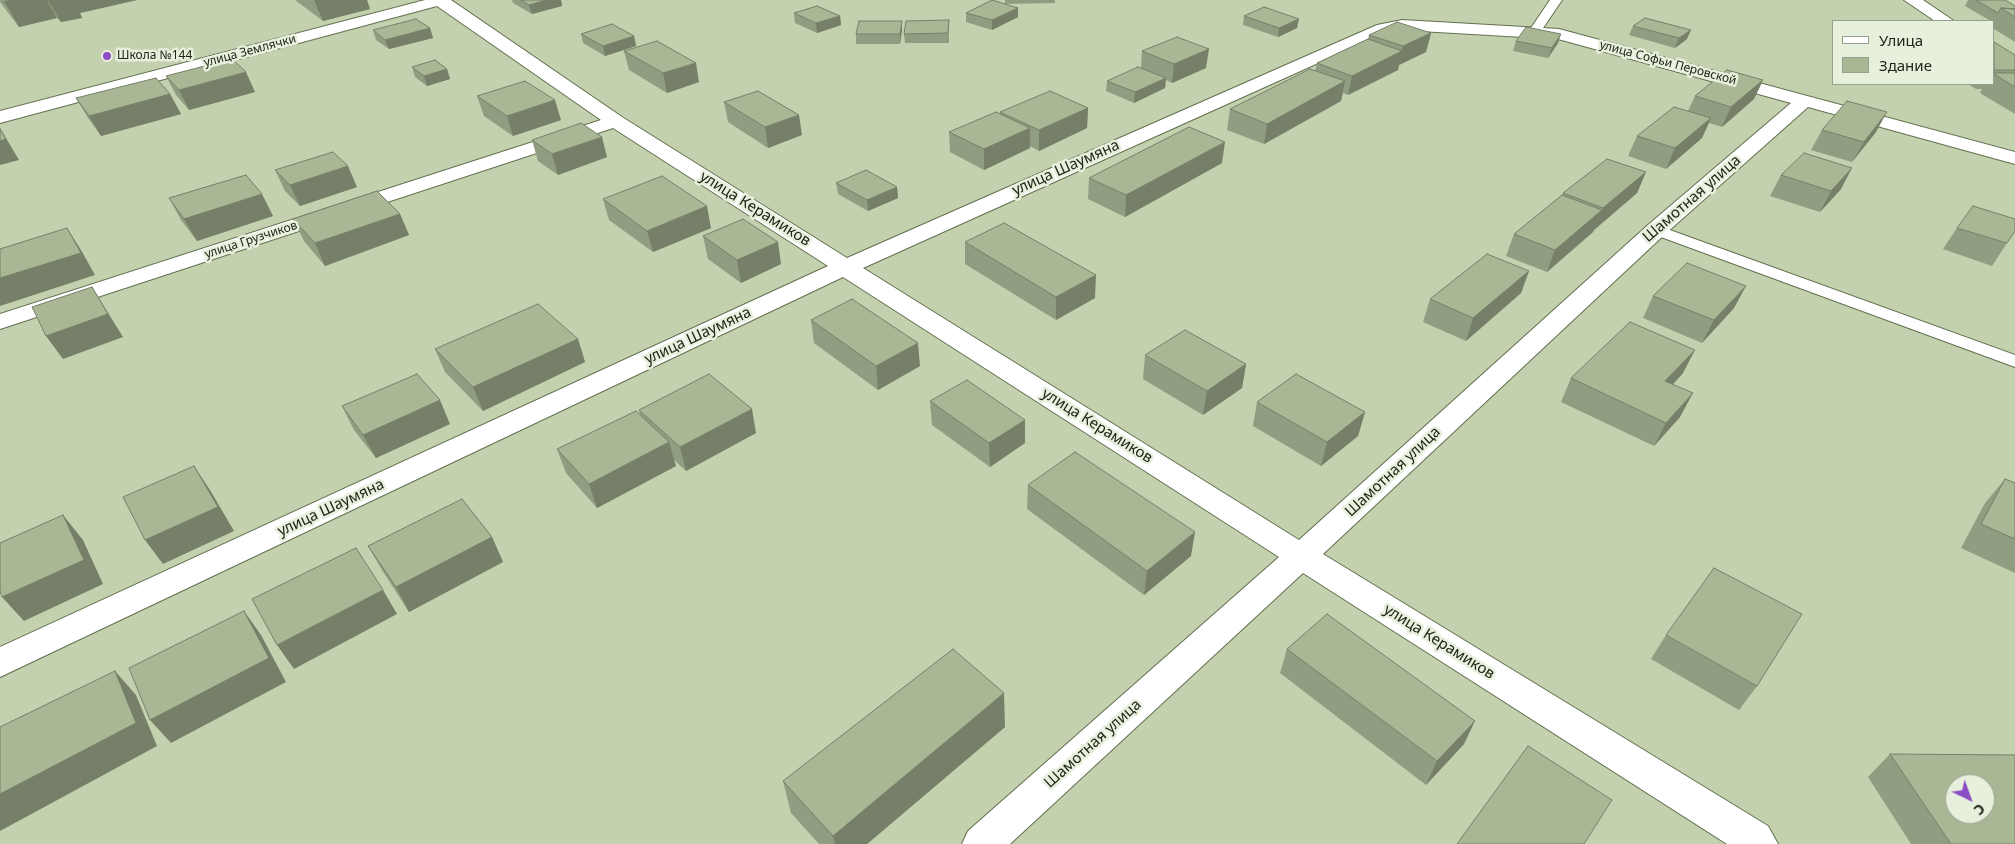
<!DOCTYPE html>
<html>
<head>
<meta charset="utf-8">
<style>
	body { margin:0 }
	#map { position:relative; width:2015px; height:844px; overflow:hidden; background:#c3d1ae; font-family:"Noto Sans",sans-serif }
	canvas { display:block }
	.legend { position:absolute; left:1832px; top:20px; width:162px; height:65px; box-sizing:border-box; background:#e7efdd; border:1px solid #979f8e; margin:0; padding:6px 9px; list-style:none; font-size:15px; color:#202618 }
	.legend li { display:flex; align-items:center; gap:10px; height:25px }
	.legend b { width:25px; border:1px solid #979f8e }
	.north { position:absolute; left:1945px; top:774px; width:50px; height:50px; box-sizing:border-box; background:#e7efdd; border:1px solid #979f8e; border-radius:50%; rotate:138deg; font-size:14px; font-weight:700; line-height:20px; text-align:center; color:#202618 }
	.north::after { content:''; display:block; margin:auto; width:18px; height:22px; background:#8b4dc3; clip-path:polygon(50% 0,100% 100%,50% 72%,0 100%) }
</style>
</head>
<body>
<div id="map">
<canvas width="2015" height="844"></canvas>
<ul class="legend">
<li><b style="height:6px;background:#fff"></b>Улица</li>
<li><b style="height:14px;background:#a9b795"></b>Здание</li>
</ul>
<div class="north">С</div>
</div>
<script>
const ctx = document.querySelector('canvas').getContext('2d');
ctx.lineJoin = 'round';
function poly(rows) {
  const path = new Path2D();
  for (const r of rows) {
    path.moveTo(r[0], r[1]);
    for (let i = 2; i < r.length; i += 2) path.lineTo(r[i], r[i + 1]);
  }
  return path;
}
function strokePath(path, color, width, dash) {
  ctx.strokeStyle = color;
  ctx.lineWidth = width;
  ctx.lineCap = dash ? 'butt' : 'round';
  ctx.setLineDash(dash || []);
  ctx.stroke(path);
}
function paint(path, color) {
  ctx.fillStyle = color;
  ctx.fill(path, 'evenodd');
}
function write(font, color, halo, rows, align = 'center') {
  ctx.font = font + ' "Noto Sans",sans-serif';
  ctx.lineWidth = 5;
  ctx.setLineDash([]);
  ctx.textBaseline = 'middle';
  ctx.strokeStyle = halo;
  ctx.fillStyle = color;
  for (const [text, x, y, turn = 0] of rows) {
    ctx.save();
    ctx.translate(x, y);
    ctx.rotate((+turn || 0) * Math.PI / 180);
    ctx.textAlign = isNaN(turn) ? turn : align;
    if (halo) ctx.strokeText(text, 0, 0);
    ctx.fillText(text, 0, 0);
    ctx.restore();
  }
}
const service = poly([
	[1550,0,1562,0,1539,34,1531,34,1529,31,1550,0],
	[1656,225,2015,355,2015,367,1650,233,1648,230,1656,225]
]);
const minor = poly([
	[425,0,451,0,622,117,847,258,1377,25,1402,20,1559,29,2015,152,2015,164,1808,107,1664,235,1323,554,1768,826,1778,844,1727,844,1303,573,1010,844,962,844,968,831,1279,557,843,277,0,677,0,647,828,266,613,128,0,329,0,314,601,120,437,6,0,123,0,111,425,0],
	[1402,30,1558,39,1791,103,1648,225,1299,540,863,268,1387,32,1402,30],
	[1904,0,1923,0,1954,21,1935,21,1904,0]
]);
const wall = poly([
	[0,0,137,0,80,13,82,18,61,22,57,18,19,27,0,2],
	[295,0,367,0,370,9,323,21],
	[512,0,561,0,562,6,532,14,513,3],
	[1005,0,1055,0,1055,3,1005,4],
	[1968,0,2005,0,2015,6,2015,42,1994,29,1994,21,1991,21,1965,6],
	[794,13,840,16,841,25,817,33,795,23],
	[966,13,1018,17,992,30,966,22],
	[1244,16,1297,28,1278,37,1243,25],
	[949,20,949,43,905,43,904,34],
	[902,21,902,30,900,44,856,44,856,34],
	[1633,26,1687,39,1675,48,1629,35],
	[430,28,433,38,389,49,376,40,373,30],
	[1431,33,1426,52,1399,65,1398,70,1348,95,1343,93,1341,101,1264,144,1227,130,1230,109,1315,71,1317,63,1368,39,1369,35],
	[581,34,634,36,636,46,605,56,583,43],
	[1516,41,1558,43,1548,58,1513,51],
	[1994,42,2015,55,2015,114,1980,93,1982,89,1976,89,1968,84,1994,84],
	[624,51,699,82,667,93,629,70],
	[1142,51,1206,68,1172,83,1166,80,1165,88,1134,103,1106,91,1107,81,1141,68],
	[412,67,447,69,450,79,427,86,415,77],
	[166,76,255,92,189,110,176,95],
	[1763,80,1754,99,1722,127,1709,123,1702,138,1666,169,1628,156,1637,136,1688,111,1695,96],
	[170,94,181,114,101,136,88,118,76,98],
	[477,96,561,120,513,136,484,116],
	[724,102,802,135,768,148,728,122],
	[1088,108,1087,128,1039,151,1030,146,1030,148,984,170,950,152,949,132,1000,114,1000,112],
	[1822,130,1876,132,1852,162,1811,150],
	[532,140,607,157,558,175,538,161],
	[1222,163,1125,217,1088,199,1089,178],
	[275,170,357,187,300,206,285,191],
	[1646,172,1637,193,1594,230,1593,232,1547,272,1506,256,1514,234,1562,196,1563,193],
	[1781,175,1841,189,1820,212,1770,196],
	[836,183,897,187,898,198,868,211,838,194],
	[169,198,273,216,197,241,181,220],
	[603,199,711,228,653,252,609,220],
	[400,214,409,235,325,266,304,241,293,219],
	[1957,228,2007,243,1992,266,1943,249],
	[703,236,781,264,741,283,708,259],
	[965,242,1095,298,1056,320,965,264],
	[1529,271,1521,293,1466,341,1423,322,1430,299],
	[1653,296,1734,308,1702,343,1643,318],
	[811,320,920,366,878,390,814,343],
	[578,339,585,362,483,411,445,372,435,349],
	[1145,355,1246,364,1242,388,1203,415,1143,379],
	[1683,373,1673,384,1680,417,1654,446,1561,402,1571,378],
	[930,401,1025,420,1025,443,990,467,932,425],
	[1257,402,1365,412,1358,436,1321,466,1253,426],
	[342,406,450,424,376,458,354,430],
	[639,410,756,433,686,471,674,460,676,466,597,508,566,473,557,449,640,415],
	[2005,479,2015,483,2015,573,1961,548,1985,503],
	[1028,485,1191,556,1144,595,1027,509],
	[492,537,503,562,409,612,382,570,368,546],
	[1666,635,1757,686,1739,710,1651,659],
	[1287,649,1464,744,1426,785,1280,673],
	[1005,727,867,844,819,844,791,813,783,781],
	[1890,754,2015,844,1911,844,1868,777]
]);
const shadedWall = poly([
	[11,0,47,0,57,18,19,27,4,1],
	[48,0,137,0,80,13,82,18,61,22],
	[314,0,367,0,370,9,323,21],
	[547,0,561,0,562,6,532,14,529,5],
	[1018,8,1018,17,992,30,992,20],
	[840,16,841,25,817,33,816,23],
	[1299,19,1297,28,1278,37,1279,28],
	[902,21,902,30,900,44,900,34],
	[430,28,433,38,389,49,385,40],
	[1691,30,1687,39,1675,48,1679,38],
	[1431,33,1426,52,1399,65,1398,70,1348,95,1352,76,1401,51,1403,46],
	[1561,34,1558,43,1548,58,1552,48],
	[634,36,636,46,605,56,603,46],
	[1209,49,1206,68,1172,83,1174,64],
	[696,63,699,82,667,93,663,73],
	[447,69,450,79,427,86,424,76],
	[246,72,255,92,189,110,179,90],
	[1166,78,1165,88,1134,103,1135,92],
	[1763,80,1754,99,1722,127,1731,107],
	[1345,81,1341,101,1264,144,1267,124],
	[170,94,181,114,101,136,89,116],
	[555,100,561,120,513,136,507,116],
	[1088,108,1087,128,1039,151,1039,130],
	[1887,112,1876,132,1852,162,1864,142],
	[799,115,802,135,768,148,765,127],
	[1711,118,1702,138,1666,169,1675,148],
	[0,128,19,160,0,165],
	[1030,128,1030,148,984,170,984,149],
	[602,137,607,157,558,175,552,154],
	[1225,142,1222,163,1125,217,1126,195],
	[348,166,357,187,300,206,290,185],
	[1852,168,1841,189,1820,212,1831,191],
	[1646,172,1637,193,1594,230,1603,208],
	[897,187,898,198,868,211,867,200],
	[262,194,273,216,197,241,184,219],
	[707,206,711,228,653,252,647,231],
	[1602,210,1593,232,1547,272,1555,250],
	[400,214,409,235,325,266,315,243],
	[67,228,81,250,95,275,0,306,0,278],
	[778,242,781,264,741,283,737,260],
	[1529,271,1521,293,1466,341,1473,318],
	[1096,275,1095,298,1056,320,1056,297],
	[1746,286,1734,308,1702,343,1714,320],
	[92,287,123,337,63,359,46,336],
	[578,339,585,362,483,411,473,387],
	[918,343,920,366,878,390,876,366],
	[1695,350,1683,373,1654,405,1665,381],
	[1246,364,1242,388,1203,415,1207,391],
	[1693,393,1680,417,1654,446,1666,423],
	[440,400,450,424,376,458,363,435],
	[752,409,756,433,686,471,680,447],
	[1365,412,1358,436,1321,466,1327,442],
	[1025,420,1025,443,990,467,989,443],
	[669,442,676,466,597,508,589,484],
	[194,466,210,490,234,531,163,564,145,540],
	[63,515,83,540,103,584,24,621,2,597],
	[1195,532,1191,556,1144,595,1147,571],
	[492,537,503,562,409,612,396,587],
	[383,590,397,614,294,669,277,645],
	[244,611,261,635,286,682,171,743,150,720],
	[115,671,136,695,157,746,0,831,0,794],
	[1004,693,1005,727,867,844,835,844,833,836],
	[1475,721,1464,744,1426,785,1437,761]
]);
const building = poly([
	[521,0,547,0,529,5,521,0],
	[992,0,1018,8,992,20,966,13,992,0],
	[1976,0,2005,0,2015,6,2015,9,2001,8,1998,13,1976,0],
	[817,6,840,16,816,23,794,13,817,6],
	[1264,7,1299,19,1279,28,1244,16,1264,7],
	[2001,8,2015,9,2015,17,2001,8],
	[1645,18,1691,30,1679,38,1633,26,1645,18],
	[416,19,430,28,385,40,373,30,416,19],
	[949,20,948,33,904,34,906,21,949,20],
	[859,21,902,21,900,34,856,34,859,21],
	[1397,22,1431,33,1403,46,1369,35,1397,22],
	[612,24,634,36,603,46,581,34,612,24],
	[1526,27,1561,34,1552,48,1516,41,1526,27],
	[1177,37,1209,49,1174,64,1142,51,1177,37],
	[1368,39,1402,51,1352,76,1317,63,1368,39],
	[657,41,696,63,663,73,624,51,657,41],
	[1994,42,2015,55,2015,70,1994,70,1994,42],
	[232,59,246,72,179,90,166,76,232,59],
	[435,60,447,69,424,76,412,67,435,60],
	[1138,67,1166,78,1135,92,1107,81,1138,67],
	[1310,69,1345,81,1267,124,1230,109,1310,69],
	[1727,70,1763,80,1731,107,1695,96,1727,70],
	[1994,73,2015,73,2015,87,1994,74,1994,73],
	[156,78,170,94,89,116,76,98,156,78],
	[525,81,555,100,507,116,477,96,525,81],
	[758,91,799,115,765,127,724,102,758,91],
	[1050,91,1088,108,1039,130,1000,112,1050,91],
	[1847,101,1887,112,1864,142,1822,130,1847,101],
	[1674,107,1711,118,1675,148,1637,136,1674,107],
	[996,112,1030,128,984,149,949,132,996,112],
	[581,123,602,137,552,154,532,140,581,123],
	[1189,127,1225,142,1126,195,1089,178,1189,127],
	[0,129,6,139,0,141,0,129],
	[333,152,348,166,290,185,275,170,333,152],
	[1804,153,1852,168,1831,191,1781,175,1804,153],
	[1607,159,1646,172,1603,208,1563,193,1607,159],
	[866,170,897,187,867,200,836,183,866,170],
	[246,175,262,194,184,219,169,198,246,175],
	[662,176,707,206,647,231,603,199,662,176],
	[377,191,400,214,315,243,293,219,377,191],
	[1562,195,1602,210,1555,250,1514,234,1562,195],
	[1973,206,2015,219,2015,231,2007,243,1957,228,1973,206],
	[743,219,778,242,737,260,703,236,743,219],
	[1004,223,1096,275,1056,297,965,242,1004,223],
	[67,228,81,253,0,278,0,249,67,228],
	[1487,254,1529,271,1473,318,1430,299,1487,254],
	[1687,263,1746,286,1714,320,1653,296,1687,263],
	[92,287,108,314,46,336,32,307,92,287],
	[852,299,918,343,876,366,811,320,852,299],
	[538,304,578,339,473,387,435,349,538,304],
	[1630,322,1695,350,1665,381,1693,393,1666,423,1571,378,1630,322],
	[1185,330,1246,364,1207,391,1145,355,1185,330],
	[417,374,440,400,363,435,342,406,417,374],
	[709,374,752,409,680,447,639,410,709,374],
	[1296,374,1365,412,1327,442,1257,402,1296,374],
	[967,380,1025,420,989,443,930,401,967,380],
	[636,411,669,442,589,484,557,449,636,411],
	[1075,452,1195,532,1147,571,1028,485,1075,452],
	[194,466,218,507,145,540,123,497,194,466],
	[2005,479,2015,483,2015,539,1981,524,2005,479],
	[462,499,492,537,396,587,368,546,462,499],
	[63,515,84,560,2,597,0,591,0,543,63,515],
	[356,548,383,590,277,645,252,599,356,548],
	[1714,568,1802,614,1757,686,1666,635,1714,568],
	[244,611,269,658,150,720,129,668,244,611],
	[1327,614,1475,721,1437,761,1287,649,1327,614],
	[953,649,1004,693,833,836,783,781,953,649],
	[115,671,136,723,0,794,0,727,115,671],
	[1528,746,1612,800,1584,844,1457,844,1528,746],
	[1890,754,2015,755,2015,844,1951,844,1890,754],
	[1955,784,1985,784,1985,814,1955,814,1955,784]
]);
const markers = [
	[107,56,5,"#8b4dc3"]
];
const farStreetnames = [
	["улица Землячки",250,51,-15],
	["улица Софьи Перовской",1668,63,15],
	["улица Грузчиков",251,240,-18]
];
const farPoinames = [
	["Школа №144",117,56]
];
const streetNames = [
	["улица Шаумяна",1066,168,-24],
	["Шамотная улица",1692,199,-41],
	["улица Керамиков",755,209,32],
	["улица Шаумяна",698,336,-25],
	["улица Керамиков",1097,426,32],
	["Шамотная улица",1393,472,-43],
	["улица Шаумяна",331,508,-25],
	["улица Керамиков",1439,642,32],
	["Шамотная улица",1093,744,-42]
];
strokePath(service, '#637050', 2);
strokePath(minor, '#637050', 2);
paint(service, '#fff');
paint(minor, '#fff');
paint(wall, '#919d80');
paint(shadedWall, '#768068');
paint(building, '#a9b795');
strokePath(building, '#768068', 1);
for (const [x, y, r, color] of markers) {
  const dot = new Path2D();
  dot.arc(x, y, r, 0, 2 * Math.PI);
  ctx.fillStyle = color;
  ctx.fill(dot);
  strokePath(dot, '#e7efdd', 2);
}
write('12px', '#202618', '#e7efdd', farStreetnames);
write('12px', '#202618', '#e7efdd', farPoinames, 'left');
write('15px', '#202618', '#e7efdd', streetNames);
</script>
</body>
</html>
